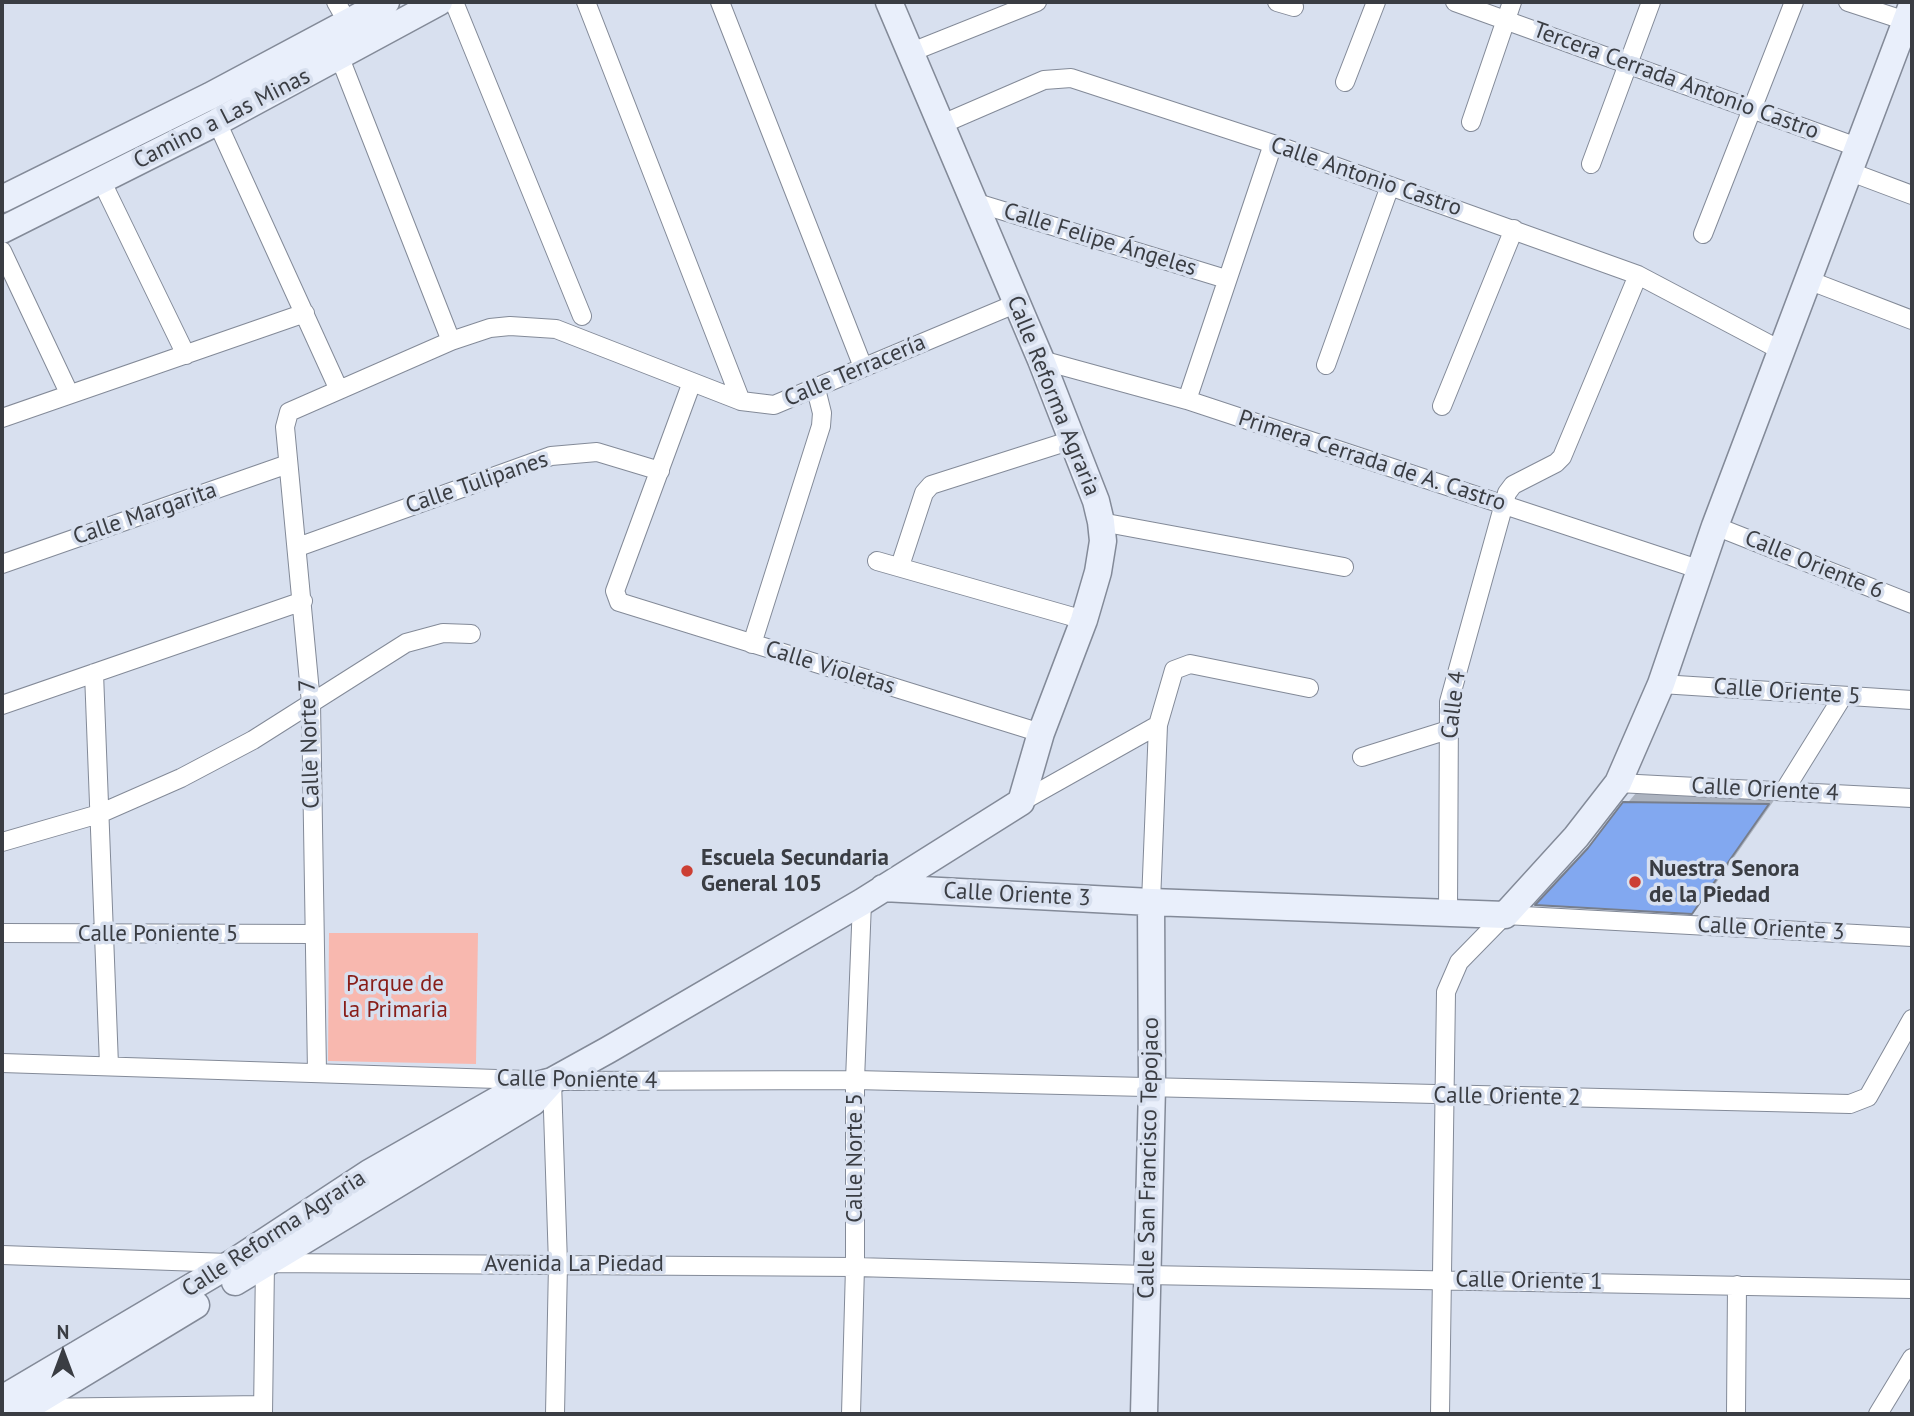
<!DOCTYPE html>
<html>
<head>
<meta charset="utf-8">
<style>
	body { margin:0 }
	#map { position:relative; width:1914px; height:1416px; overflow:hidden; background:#d8e0ef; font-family:"PT Sans",sans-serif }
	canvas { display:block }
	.frame { position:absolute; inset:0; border:4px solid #3a3d43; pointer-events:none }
	.north { position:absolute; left:28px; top:1318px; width:70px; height:70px; -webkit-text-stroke:5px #d8e0ef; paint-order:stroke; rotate:0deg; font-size:19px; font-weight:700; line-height:28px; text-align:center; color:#3a3d43 }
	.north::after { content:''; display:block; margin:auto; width:24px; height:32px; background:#3a3d43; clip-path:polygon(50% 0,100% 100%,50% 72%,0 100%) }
</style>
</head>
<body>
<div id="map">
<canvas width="1914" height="1416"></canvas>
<div class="frame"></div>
<div class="north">N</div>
</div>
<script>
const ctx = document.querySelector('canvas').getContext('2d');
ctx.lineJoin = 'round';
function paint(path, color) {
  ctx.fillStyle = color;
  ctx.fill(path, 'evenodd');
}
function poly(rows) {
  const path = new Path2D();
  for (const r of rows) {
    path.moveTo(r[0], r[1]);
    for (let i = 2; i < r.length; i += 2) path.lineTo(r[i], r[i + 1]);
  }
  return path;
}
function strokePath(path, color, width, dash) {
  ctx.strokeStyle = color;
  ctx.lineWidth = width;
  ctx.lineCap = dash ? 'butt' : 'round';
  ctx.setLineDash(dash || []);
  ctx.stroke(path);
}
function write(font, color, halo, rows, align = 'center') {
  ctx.font = font + ' "PT Sans",sans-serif';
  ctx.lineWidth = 7;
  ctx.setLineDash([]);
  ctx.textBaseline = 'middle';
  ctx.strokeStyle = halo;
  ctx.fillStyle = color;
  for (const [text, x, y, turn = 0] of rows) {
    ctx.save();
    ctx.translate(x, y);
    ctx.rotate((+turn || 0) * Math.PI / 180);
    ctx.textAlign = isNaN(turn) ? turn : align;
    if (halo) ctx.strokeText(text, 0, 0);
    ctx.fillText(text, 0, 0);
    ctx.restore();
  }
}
const green = poly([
	[329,933,478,933,476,1064,328,1061]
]);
const shadow = poly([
	[1641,787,1782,789,1707,896,1691,912,1589,849]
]);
const building = poly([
	[1623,802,1769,804,1692,914,1535,905,1588,848,1623,802]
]);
const street = poly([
	[336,2,348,23],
	[454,2,582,316],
	[586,2,741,401],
	[720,2,863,367],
	[1277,2,1294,7],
	[1455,2,1857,147],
	[1848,2,1906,21],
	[909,53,1037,2],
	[340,58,451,341],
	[1345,82,1376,2],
	[217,122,339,390],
	[1471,122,1512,2],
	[940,125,1044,80,1071,78,1273,144,1638,275,1782,351],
	[1591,164,1651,2],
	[1848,171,1912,195],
	[101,180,186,355],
	[974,202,1226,279],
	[1703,234,1794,2],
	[2,251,69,393],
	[1808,280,1912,320],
	[1041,360,1187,400,1701,570],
	[1326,365,1390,186],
	[692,382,615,591,619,602,1041,733],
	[1187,400,1273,144],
	[1442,406,1514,229],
	[2,418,305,313],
	[1101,522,1344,567],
	[1715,526,1912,604],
	[298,547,551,456,597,452,660,471],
	[877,561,1084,620],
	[2,564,288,464],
	[900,566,924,493,931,485,1072,440],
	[752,644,821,426,822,413,816,389],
	[94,673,109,1065],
	[1661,684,1912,700],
	[2,705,303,601],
	[1362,757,1448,730],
	[1618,783,1912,798],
	[1784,791,1843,696],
	[1021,802,1158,725],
	[2,842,99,814,181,778,253,740,406,643,443,633,471,634],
	[1151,902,1158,725,1174,670,1190,664,1309,688],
	[1448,913,1449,702,1507,493,1513,485,1556,463,1562,457,1638,275],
	[2,933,314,934],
	[2,1063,528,1080],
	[317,1072,311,703,285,427,289,412,451,341,490,328,510,326,556,329,741,401,774,405,1015,304],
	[552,1081,558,1264,555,1414],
	[556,1081,855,1080,1850,1104,1868,1097,1912,1019],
	[2,1255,229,1263],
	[268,1263,855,1267,1146,1275,1912,1289],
	[29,1408,263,1405],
	[263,1414,265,1263],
	[851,1414,855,1267,855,1080,862,902],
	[1440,1414,1446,992,1459,962,1505,915,1912,937],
	[1736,1414,1737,1285],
	[1878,1414,1912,1358]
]);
const secondary = poly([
	[2,199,210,96,386,2],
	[2,230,217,122,439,2],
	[883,888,1151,902,1505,915,1576,837,1618,783,1661,684,1715,526,1912,5],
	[235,1282,533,1102,552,1081],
	[2,1399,232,1263,369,1173,513,1091,552,1081,608,1050,862,902,1021,802,1041,733,1084,620,1098,572,1103,541,1101,522,1096,501,1041,360,889,2],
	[16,1414,196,1305],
	[1144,1414,1152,1087,1151,902]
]);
const markers = [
	[687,871,7,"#cc3f34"],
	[1635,882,7,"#cc3f34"]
];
const streetNames = [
	["Tercera Cerrada Antonio Castro",1676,81,20],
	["Camino a Las Minas",222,119,-27],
	["Calle Antonio Castro",1366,177,19],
	["Calle Felipe Ángeles",1100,240,17],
	["Calle Terracería",855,371,-23],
	["Calle Reforma Agraria",1053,396,68],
	["Primera Cerrada de A. Castro",1372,461,18],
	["Calle Tulipanes",477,483,-19],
	["Calle Margarita",145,514,-19],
	["Calle Oriente 6",1814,565,22],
	["Calle Violetas",830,668,17],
	["Calle Oriente 5",1787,692,4],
	["Calle 4",1454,705,-83],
	["Calle Norte 7",310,744,-92],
	["Calle Oriente 4",1765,790,3],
	["Calle Oriente 3",1017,895,3],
	["Calle Oriente 3",1771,929,3],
	["Calle Poniente 5",158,934],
	["Calle Poniente 4",577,1080,1],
	["Calle Oriente 2",1507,1097,1],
	["Calle Norte 5",855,1158,-90],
	["Calle San Francisco Tepojaco",1149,1158,-89],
	["Calle Reforma Agraria",274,1234,-33],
	["Avenida La Piedad",574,1264],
	["Calle Oriente 1",1529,1281,1]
];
const poiNames = [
	["Escuela Secundaria",701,858],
	["General 105",701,884],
	["Nuestra Senora",1649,869],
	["de la Piedad",1649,895]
];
const parkNames = [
	["Parque de",395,984],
	["la Primaria",395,1010]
];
paint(green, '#f8b8af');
paint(shadow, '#0003');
paint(building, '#82a8f0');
strokePath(building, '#777e8c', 2);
strokePath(street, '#838a98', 20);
strokePath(secondary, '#838a98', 29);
strokePath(street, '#fff', 18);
strokePath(secondary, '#e9effb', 26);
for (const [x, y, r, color] of markers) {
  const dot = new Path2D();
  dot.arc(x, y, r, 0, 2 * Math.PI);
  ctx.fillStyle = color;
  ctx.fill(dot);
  strokePath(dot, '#d8e0ef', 2.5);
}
write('23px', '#3a3d43', '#d8e0ef', streetNames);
write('bold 23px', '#3a3d43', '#d8e0ef', poiNames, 'left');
write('23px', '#881d18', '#d8e0ef', parkNames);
</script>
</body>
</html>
